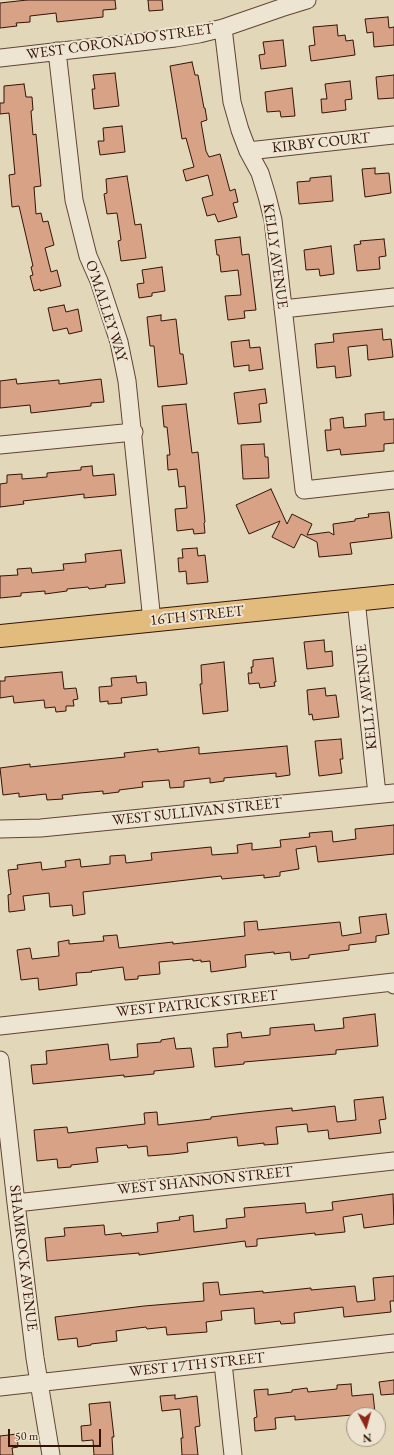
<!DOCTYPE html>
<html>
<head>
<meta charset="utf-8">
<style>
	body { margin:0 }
	#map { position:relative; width:394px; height:1455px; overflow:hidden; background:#e3d7ba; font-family:"EB Garamond",serif }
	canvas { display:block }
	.north { position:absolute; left:346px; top:1407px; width:40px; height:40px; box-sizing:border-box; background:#ede5d2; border:1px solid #a39180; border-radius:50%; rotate:174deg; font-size:11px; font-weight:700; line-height:16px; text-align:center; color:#341306 }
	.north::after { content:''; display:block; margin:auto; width:14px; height:18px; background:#8f2418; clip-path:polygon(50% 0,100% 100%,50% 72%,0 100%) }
	.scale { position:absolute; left:8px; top:1429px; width:93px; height:18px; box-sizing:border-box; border:2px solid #341306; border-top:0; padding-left:5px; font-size:12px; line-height:14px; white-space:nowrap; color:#341306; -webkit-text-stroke:3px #ede5d2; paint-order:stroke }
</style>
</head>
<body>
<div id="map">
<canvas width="394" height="1455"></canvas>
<div class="north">N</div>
<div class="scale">50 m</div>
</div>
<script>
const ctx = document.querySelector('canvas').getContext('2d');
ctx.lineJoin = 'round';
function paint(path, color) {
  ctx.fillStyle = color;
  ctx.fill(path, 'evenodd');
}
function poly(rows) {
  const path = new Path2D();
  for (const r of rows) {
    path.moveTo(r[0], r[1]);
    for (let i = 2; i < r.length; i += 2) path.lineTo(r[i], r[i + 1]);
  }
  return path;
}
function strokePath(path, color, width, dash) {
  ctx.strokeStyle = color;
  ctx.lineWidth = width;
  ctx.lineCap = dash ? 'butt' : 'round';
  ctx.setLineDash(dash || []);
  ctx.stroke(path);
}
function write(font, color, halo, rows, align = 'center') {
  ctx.font = font + ' "EB Garamond",serif';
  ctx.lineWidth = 4;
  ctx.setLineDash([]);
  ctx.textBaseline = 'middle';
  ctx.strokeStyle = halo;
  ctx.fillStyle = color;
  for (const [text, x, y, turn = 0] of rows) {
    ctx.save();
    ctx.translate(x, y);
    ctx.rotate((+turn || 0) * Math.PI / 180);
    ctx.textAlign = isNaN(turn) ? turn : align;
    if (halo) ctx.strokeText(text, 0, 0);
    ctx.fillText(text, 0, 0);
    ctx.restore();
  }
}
const building = poly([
	[27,0,115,0,116,9,103,10,103,17,57,22,56,13,30,16,30,22,16,23,17,26,0,28,0,3,27,0],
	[148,0,162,0,163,10,149,11,148,0],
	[388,17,389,28,394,27,394,45,374,47,373,32,367,33,365,19,388,17],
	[337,25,338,36,345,35,346,41,353,40,355,55,311,61,309,46,315,45,313,27,337,25],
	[283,40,286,66,261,69,259,55,265,54,263,42,283,40],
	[192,62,195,75,198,75,204,108,205,108,207,120,201,122,206,151,209,157,220,154,230,191,235,189,238,202,233,203,237,217,218,222,215,214,207,216,202,198,213,195,208,175,186,181,183,170,194,167,186,138,182,139,170,66,192,62],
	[115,73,119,106,94,109,92,89,95,89,93,75,115,73],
	[394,75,394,98,378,99,376,77,394,75],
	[350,81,352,99,345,100,346,110,322,113,321,99,327,99,325,84,350,81],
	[24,84,26,97,32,97,33,110,31,111,33,135,36,134,38,155,41,186,34,187,36,214,41,213,43,222,48,221,54,245,45,248,51,272,57,270,61,286,40,291,40,289,34,291,30,276,33,275,31,267,33,266,19,206,12,207,9,175,15,174,9,113,0,114,0,103,4,103,4,86,24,84],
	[292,88,295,116,281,117,280,111,267,112,265,92,292,88],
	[122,126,125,152,100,155,98,141,104,141,103,128,122,126],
	[375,168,375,174,389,173,391,193,365,197,362,169,375,168],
	[127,176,135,225,141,224,146,258,121,261,118,241,121,240,117,213,107,214,104,194,107,193,106,179,127,176],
	[331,176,333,201,299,204,297,182,310,181,310,178,331,176],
	[240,237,242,255,249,254,256,310,244,311,245,318,228,320,225,296,241,295,238,270,221,272,219,255,217,255,215,240,240,237],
	[384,239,386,256,379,257,380,269,357,271,354,245,361,244,360,241,384,239],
	[331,246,334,274,320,276,319,269,306,270,304,250,331,246],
	[162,267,165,291,152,293,152,296,139,298,137,284,144,283,142,270,162,267],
	[64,305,66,312,78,309,82,331,69,334,67,328,53,331,48,308,64,305],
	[161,315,161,321,176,319,180,354,183,354,187,384,158,387,154,346,150,346,147,317,161,315],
	[382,329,383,340,391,339,393,357,368,360,367,345,348,347,351,376,336,378,335,366,317,368,315,344,334,342,333,334,382,329],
	[249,340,250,348,260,347,263,369,249,371,249,365,234,367,231,342,249,340],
	[16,379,17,384,59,380,59,384,101,379,104,402,91,403,91,406,31,413,30,405,0,408,0,381,16,379],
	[265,389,267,403,259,404,261,422,238,424,234,393,265,389],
	[186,404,192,453,198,452,205,522,204,523,205,533,194,534,193,529,177,531,175,509,187,508,185,486,179,487,177,469,168,470,167,455,170,455,167,427,164,427,162,406,186,404],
	[384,412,384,420,394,419,394,443,384,444,384,451,341,455,340,449,327,451,325,430,331,430,330,419,343,417,344,428,366,426,365,414,384,412],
	[264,444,265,457,268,457,269,478,243,479,241,445,264,444],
	[92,466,93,476,114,474,116,495,84,498,84,494,23,501,24,504,0,507,0,484,7,483,7,475,22,474,22,479,47,477,47,473,81,470,81,467,92,466],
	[271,489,287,524,292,514,312,524,307,535,329,532,334,535,333,524,355,521,355,519,369,517,368,514,389,512,392,538,350,543,352,554,319,557,317,542,301,534,294,548,272,537,280,521,249,534,236,505,271,489],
	[197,548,198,556,205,555,208,582,187,584,186,571,179,572,178,558,183,558,182,549,197,548],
	[121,550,125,583,105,585,106,587,89,589,88,587,67,589,67,591,45,594,45,591,21,593,21,596,0,598,0,576,18,575,17,569,31,568,32,573,64,570,63,564,86,562,85,554,121,550],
	[324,640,325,652,332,651,333,666,307,669,304,642,324,640],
	[273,658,276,682,274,682,275,686,260,688,259,683,249,684,248,673,252,673,251,667,253,667,253,660,273,658],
	[224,662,228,711,203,714,200,684,202,684,201,665,224,662],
	[62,672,64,689,76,688,78,699,73,700,74,706,66,706,66,711,56,712,55,707,45,708,44,700,14,703,13,696,0,698,0,681,5,681,5,677,62,672],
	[136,676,137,683,146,682,147,695,121,698,122,703,108,704,108,701,100,702,99,687,112,686,111,678,136,676],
	[325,688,326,696,336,695,339,717,313,720,312,714,309,715,307,690,325,688],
	[341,739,343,759,340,759,342,773,319,776,315,741,341,739],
	[287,746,290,775,276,777,276,773,224,778,224,781,210,783,210,778,184,781,184,787,170,788,169,780,142,782,143,787,119,790,119,792,103,794,103,791,80,793,62,795,63,799,47,800,46,794,19,797,19,793,3,795,0,768,30,764,30,767,125,757,124,753,158,749,158,752,199,747,199,754,287,746],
	[394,825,394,854,318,862,316,846,296,849,299,869,280,872,280,876,264,878,264,875,222,879,221,876,83,892,85,914,73,916,72,905,50,907,49,893,23,896,25,910,9,912,8,895,11,894,8,870,18,869,17,865,41,862,42,870,66,867,65,861,80,859,81,867,110,864,110,856,125,855,126,863,152,860,151,853,211,847,212,855,238,853,237,845,252,843,252,850,281,847,280,840,310,837,309,833,332,831,333,842,356,839,355,829,394,825],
	[386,914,389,934,376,936,376,942,349,945,349,950,309,955,309,958,291,960,290,952,274,954,274,952,245,955,246,967,211,972,210,961,201,962,201,960,193,961,193,959,159,962,160,974,138,976,138,979,125,980,123,967,91,971,92,972,76,973,77,985,39,990,38,978,21,980,17,950,30,948,32,959,59,956,58,942,69,940,69,944,104,941,103,936,117,935,119,948,173,942,173,944,245,936,244,922,257,921,258,930,340,922,342,936,361,933,359,917,386,914],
	[375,1014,378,1046,336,1050,336,1054,244,1062,244,1064,215,1067,213,1048,228,1047,227,1034,241,1032,242,1038,270,1035,270,1028,314,1024,315,1031,344,1028,343,1018,375,1014],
	[174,1038,176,1049,191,1048,194,1067,154,1071,154,1074,124,1077,124,1075,33,1084,31,1065,47,1064,46,1051,108,1044,110,1060,138,1057,137,1044,161,1042,161,1040,174,1038],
	[383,1097,386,1119,379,1120,381,1133,329,1139,328,1130,308,1132,307,1124,276,1127,278,1144,264,1145,264,1143,238,1146,237,1137,187,1143,188,1152,173,1154,148,1156,147,1146,128,1148,127,1145,96,1148,98,1162,71,1165,71,1167,58,1168,57,1159,37,1161,34,1130,67,1127,68,1133,145,1124,144,1113,157,1112,158,1125,211,1119,211,1117,245,1113,292,1108,292,1111,335,1106,337,1122,356,1120,354,1100,383,1097],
	[393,1194,394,1224,364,1228,362,1214,343,1217,345,1232,315,1235,315,1233,257,1239,257,1246,246,1247,245,1241,139,1255,139,1253,47,1261,45,1238,65,1236,64,1228,104,1225,105,1235,121,1233,122,1236,158,1232,157,1223,180,1220,179,1217,193,1215,194,1232,227,1228,226,1219,245,1217,244,1208,305,1203,306,1213,333,1210,332,1202,393,1194],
	[394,1276,394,1301,390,1301,391,1312,344,1317,343,1307,294,1313,295,1323,281,1324,280,1321,255,1324,254,1308,221,1311,222,1320,206,1322,207,1332,167,1335,166,1327,147,1329,146,1327,116,1331,117,1341,91,1344,91,1345,78,1347,77,1338,58,1340,55,1317,144,1306,204,1301,203,1283,218,1282,220,1295,263,1291,263,1293,311,1288,311,1290,355,1286,357,1302,375,1300,373,1278,394,1276],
	[394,1380,394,1394,381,1395,379,1382,394,1380],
	[351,1384,352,1396,373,1394,375,1413,295,1420,295,1416,275,1418,276,1429,255,1431,254,1418,257,1417,254,1390,268,1389,268,1395,292,1392,292,1390,307,1388,308,1392,337,1389,337,1385,351,1384],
	[175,1395,175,1399,197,1396,200,1426,195,1427,198,1455,182,1455,181,1438,183,1438,180,1409,162,1411,160,1396,175,1395],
	[110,1402,114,1437,112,1437,113,1455,94,1455,93,1440,82,1441,81,1426,91,1425,89,1404,110,1402],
	[17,1434,18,1447,12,1448,13,1455,0,1455,0,1436,17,1434]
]);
const minor = poly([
	[223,28,232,102,240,130,248,151,260,173,267,196,273,220,304,490,394,480],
	[57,51,74,200,88,256,99,281,119,342,127,381,152,621],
	[0,58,175,38,199,34,223,28,281,8,307,0],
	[248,151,394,135],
	[283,309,394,297],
	[0,445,134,432],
	[356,600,377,794],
	[0,829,41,828,394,793],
	[0,1026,394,982,394,985],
	[0,1060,16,1203,35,1358,51,1455],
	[16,1203,394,1161],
	[223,1363,233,1455],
	[0,1387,394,1343]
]);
const major = poly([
	[0,636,394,596]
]);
const streetNames = [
	["WEST CORONADO STREET",120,42,-8],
	["KIRBY COURT",321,143,-6],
	["KELLY AVENUE",275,256,82],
	["O'MALLEY WAY",106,311,72],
	["16TH STREET",197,616,-6],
	["KELLY AVENUE",367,697,-96],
	["WEST SULLIVAN STREET",197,812,-6],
	["WEST PATRICK STREET",197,1004,-6],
	["WEST SHANNON STREET",205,1181,-6],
	["SHAMROCK AVENUE",23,1258,83],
	["WEST 17TH STREET",197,1365,-6]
];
paint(building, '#d8a286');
strokePath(building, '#341306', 1);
strokePath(minor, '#604433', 19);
strokePath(major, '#341306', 24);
strokePath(minor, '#ede5d2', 17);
strokePath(major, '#e2bc7d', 22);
write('15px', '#341306', '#ede5d2', streetNames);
</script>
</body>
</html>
